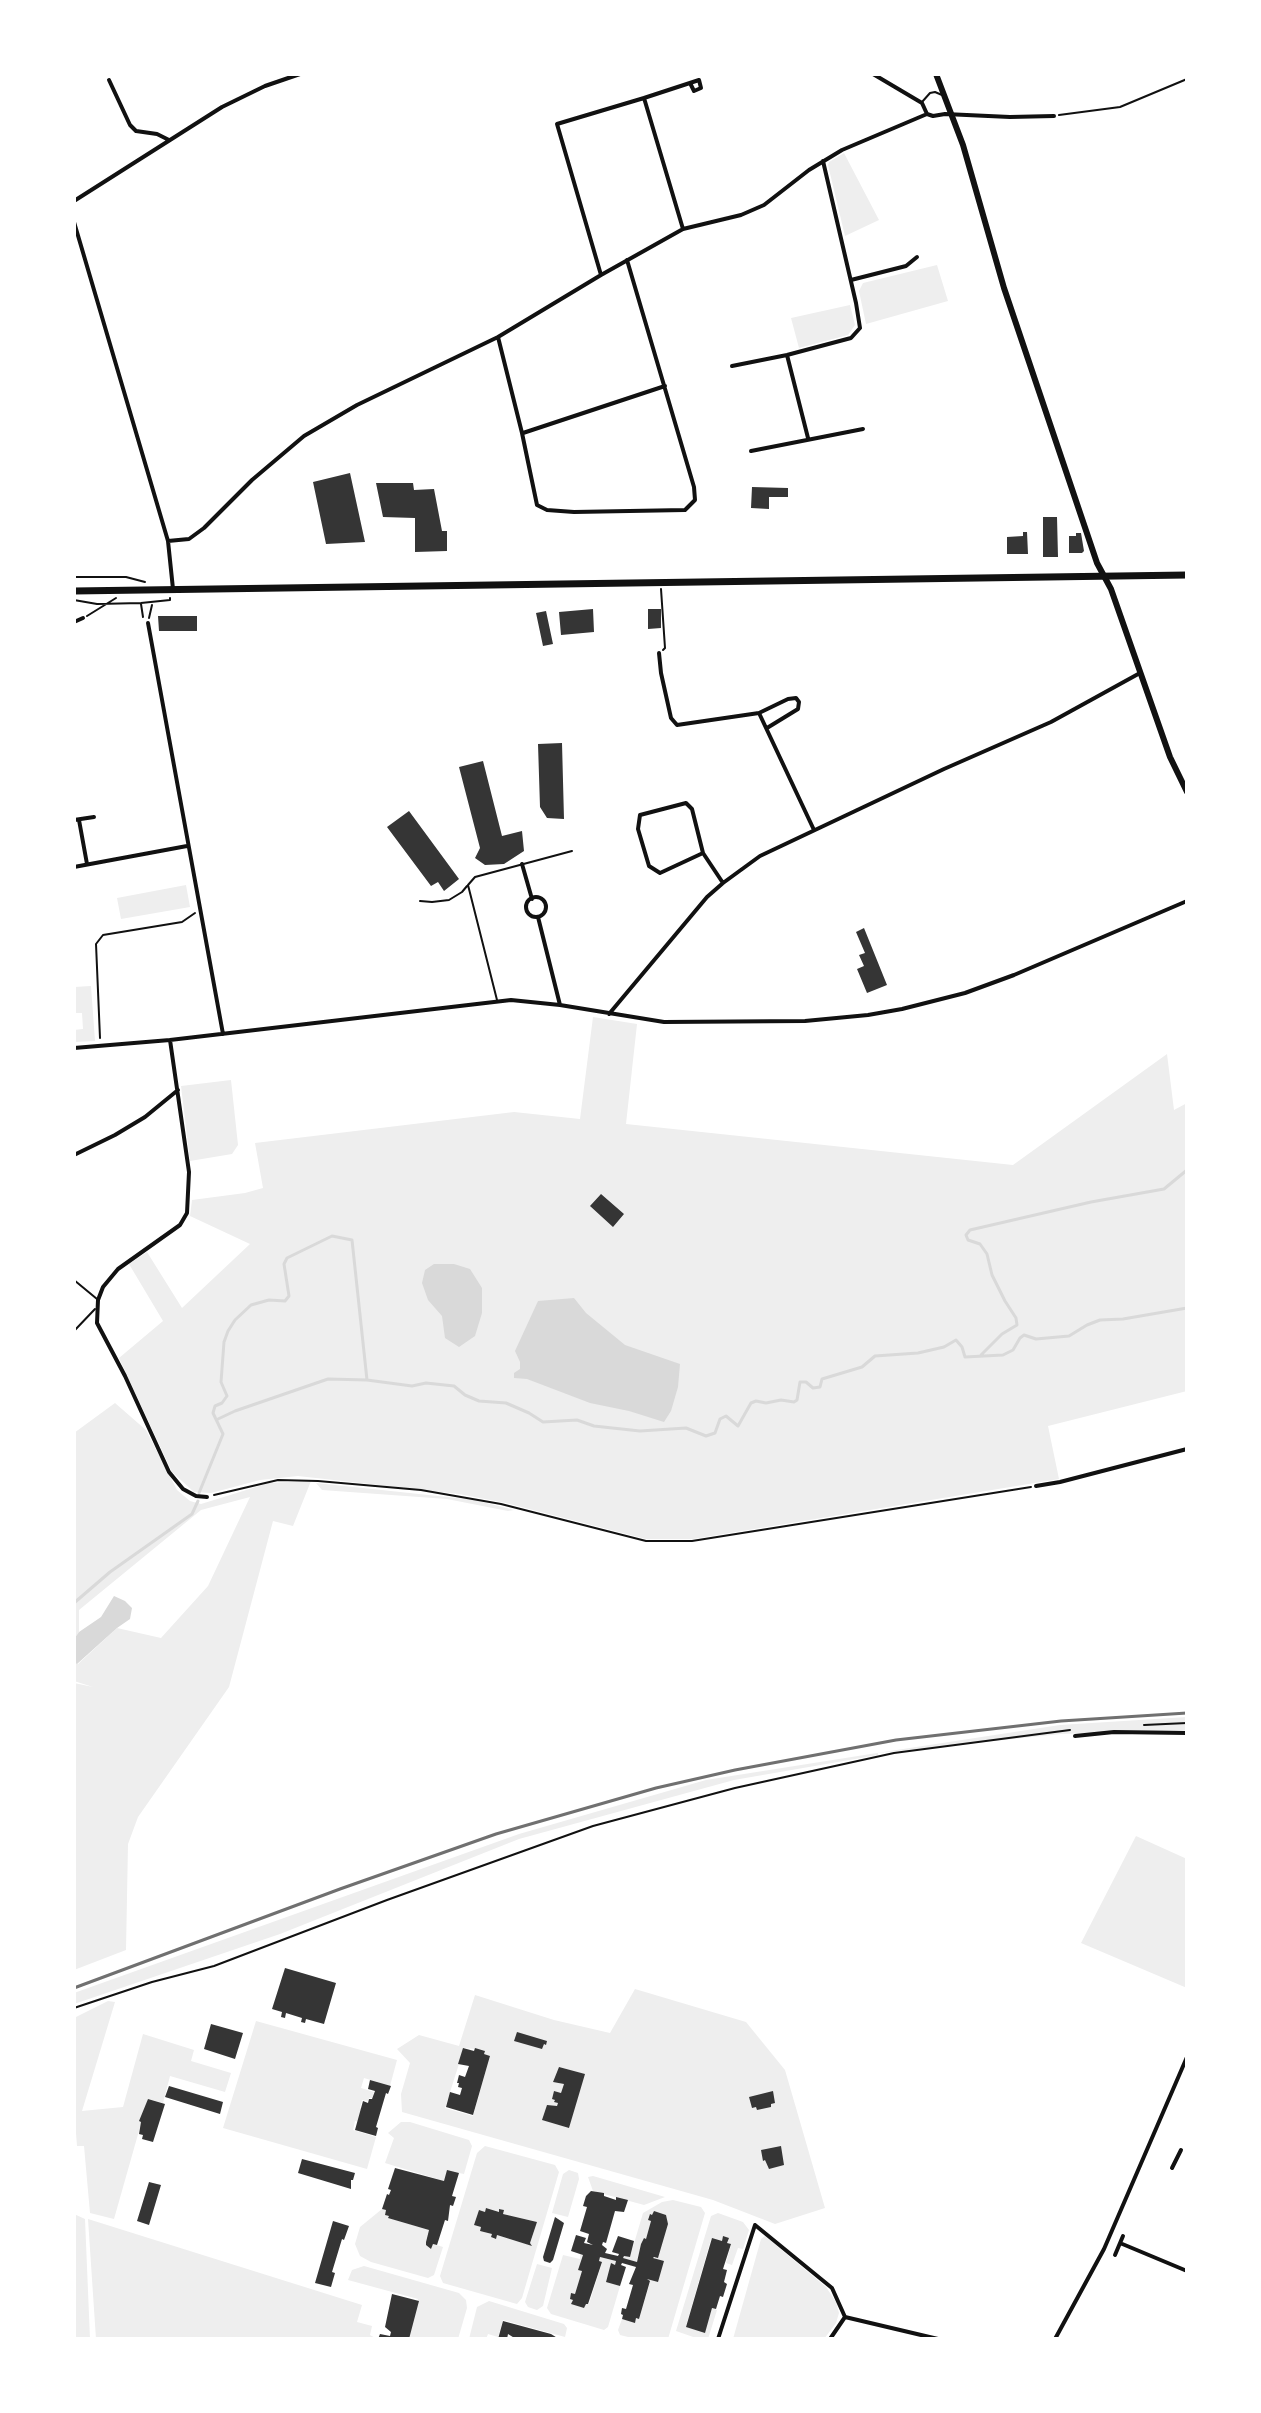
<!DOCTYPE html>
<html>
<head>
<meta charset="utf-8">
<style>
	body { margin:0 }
	#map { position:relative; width:1261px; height:2413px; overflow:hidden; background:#fff; font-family:"Source Sans 3",sans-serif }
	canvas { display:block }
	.frame { position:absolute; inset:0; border:76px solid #fff; pointer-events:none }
</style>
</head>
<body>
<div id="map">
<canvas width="1261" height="2413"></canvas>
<div class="frame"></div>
</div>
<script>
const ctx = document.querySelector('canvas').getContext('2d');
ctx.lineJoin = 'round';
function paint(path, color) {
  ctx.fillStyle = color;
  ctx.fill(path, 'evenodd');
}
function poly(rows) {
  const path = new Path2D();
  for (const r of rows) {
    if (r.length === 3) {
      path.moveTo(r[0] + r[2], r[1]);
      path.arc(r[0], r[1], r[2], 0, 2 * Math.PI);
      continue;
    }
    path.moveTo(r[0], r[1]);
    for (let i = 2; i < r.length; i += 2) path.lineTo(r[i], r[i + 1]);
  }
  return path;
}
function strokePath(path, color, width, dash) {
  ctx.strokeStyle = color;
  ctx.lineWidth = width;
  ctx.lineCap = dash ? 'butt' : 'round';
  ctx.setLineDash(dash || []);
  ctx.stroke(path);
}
const green = poly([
	[844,153,879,220,845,236,828,165,829,162],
	[937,265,948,301,866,324,859,291,863,283],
	[850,305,855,325,848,335,799,348,791,318],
	[186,885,190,907,121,919,117,898],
	[91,986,95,1041,74,1042,74,1030,83,1029,82,1013,74,1013,74,987],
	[593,1017,637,1024,626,1124,1013,1165,1167,1054,1174,1110,1187,1103,1187,1391,1048,1426,1059,1479,693,1539,646,1539,506,1503,459,1494,298,1476,260,1480,211,1493,194,1492,172,1472,119,1358,163,1321,129,1264,147,1252,182,1308,250,1244,190,1216,192,1200,245,1193,263,1188,255,1143,514,1112,580,1119],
	[231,1080,238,1145,232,1154,190,1161,181,1086],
	[115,1403,146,1430,177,1490,190,1501,201,1504,269,1483,311,1481,293,1526,273,1521,229,1687,138,1817,128,1844,126,1950,74,1970,74,1683,93,1687,74,1681,74,1662,78,1664,117,1628,161,1638,208,1586,250,1497,201,1510,79,1610,79,1632,74,1639,74,1433],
	[316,1483,475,1500,514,1510,508,1511,447,1499,322,1490],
	[1187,1717,1187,1730,1061,1734,878,1753,878,1755,734,1780,519,1839,280,1934,74,2004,74,1993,519,1834,706,1780,877,1753,1060,1725],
	[1136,1836,1187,1859,1187,1988,1081,1943],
	[635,1989,746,2022,785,2070,825,2208,775,2224,713,2200,402,2112,401,2094,410,2063,397,2049,419,2035,459,2046,475,1995,554,2020,610,2033],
	[464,2048,484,2050,484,2054,490,2056,473,2116,445,2108],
	[559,2067,584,2074,569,2128,543,2120,547,2106,557,2106,558,2103,552,2098,554,2091,561,2093,564,2084,553,2082],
	[108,2001,115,2002,82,2111,123,2107,143,2034,194,2050,191,2061,231,2073,225,2092,170,2076,163,2103,148,2099,114,2219,90,2213,84,2146,77,2146,74,2108,74,2018],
	[256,2021,397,2060,390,2086,364,2078,361,2088,374,2092,372,2098,369,2098,368,2101,362,2100,360,2108,368,2110,365,2123,355,2121,353,2130,376,2137,367,2169,223,2128],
	[401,2122,410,2122,469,2140,472,2146,464,2174,459,2173,444,2181,385,2163,394,2138,388,2133],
	[485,2146,555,2165,559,2172,522,2298,517,2304,443,2283,440,2276,477,2153],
	[487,2208,499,2212,500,2209,504,2210,503,2214,537,2222,530,2243,532,2246,497,2235,495,2239,492,2238,492,2234,480,2231,481,2227,474,2225,479,2210,485,2212],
	[569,2170,578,2173,579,2179,568,2217,552,2213,563,2174],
	[593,2176,665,2197,644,2205,593,2191,588,2177],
	[673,2200,701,2207,705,2213,668,2339,636,2339,620,2335,618,2330,622,2319,635,2322,636,2318,639,2319,650,2282,647,2280,667,2224,666,2215,654,2211,652,2215,649,2215,648,2220,651,2221,646,2239,644,2238,641,2245,637,2262,623,2258,624,2256,630,2257,643,2213,662,2202],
	[382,2209,386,2210,385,2215,389,2216,389,2218,429,2230,426,2241,429,2248,431,2249,433,2244,443,2247,434,2275,428,2278,371,2262,360,2256,355,2244,360,2227],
	[718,2213,743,2222,749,2230,743,2249,738,2248,732,2265,726,2263,731,2245,727,2243,728,2238,723,2236,722,2241,711,2239,686,2326,705,2332,712,2308,717,2310,708,2339,699,2339,676,2331,711,2216],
	[74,2214,85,2219,90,2339,74,2339],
	[88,2219,362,2305,357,2322,372,2326,370,2335,377,2339,96,2339],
	[765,2236,826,2287,836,2302,839,2313,836,2323,824,2339,733,2339,761,2239],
	[580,2254,583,2255,579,2269,582,2271,575,2294,571,2293,570,2299,573,2300,572,2304,584,2308,586,2304,589,2304,602,2263,599,2261,600,2257,616,2261,615,2265,611,2264,606,2281,620,2286,608,2327,604,2330,551,2314,547,2308,563,2255,580,2259],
	[537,2264,552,2268,543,2306,537,2310,528,2307,525,2302],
	[364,2266,459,2293,466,2300,467,2308,458,2339,407,2339,418,2299,348,2280,352,2270],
	[489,2301,564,2324,567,2328,565,2337,503,2320,498,2337,488,2334,486,2339,469,2339,477,2307]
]);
const water = poly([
	[434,1264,454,1264,470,1269,482,1288,482,1313,475,1336,459,1347,445,1338,442,1316,428,1300,422,1283,425,1270],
	[574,1298,586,1313,625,1345,680,1364,678,1387,671,1411,664,1422,629,1411,590,1403,527,1379,514,1378,514,1373,520,1369,520,1362,515,1351,538,1301],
	[114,1596,125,1601,132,1608,130,1619,117,1628,77,1664,74,1662,74,1639,79,1632,101,1617]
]);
const stream = poly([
	[981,1355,1002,1334,1017,1325,1016,1318,1005,1301,992,1275,987,1254,980,1244,968,1240,966,1235,970,1230,1091,1202,1164,1189,1187,1170],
	[218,1419,235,1411,328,1379,367,1380],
	[199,1493,223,1434,213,1413,215,1406,222,1403,227,1396,221,1382,224,1342,228,1331,235,1320,251,1305,269,1300,285,1301,289,1296,284,1264,287,1258,332,1236,352,1240,367,1380,412,1386,426,1383,454,1386,465,1395,479,1401,506,1403,529,1413,543,1422,577,1420,594,1426,640,1431,686,1428,706,1436,715,1433,720,1419,726,1416,738,1426,751,1403,756,1401,766,1403,781,1400,794,1402,797,1400,800,1382,806,1382,813,1388,820,1387,822,1379,862,1367,875,1356,918,1353,944,1347,956,1340,962,1347,965,1357,1003,1355,1013,1350,1020,1338,1024,1335,1036,1339,1069,1336,1087,1325,1100,1320,1123,1319,1187,1308],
	[74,1603,110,1572,192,1514,198,1501]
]);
const building = poly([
	[350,473,365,542,326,544,313,482],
	[376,483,413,483,414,490,434,489,442,531,447,531,447,551,415,552,415,518,383,517],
	[752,487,788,488,788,497,769,497,769,509,751,508],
	[1043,517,1057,517,1058,557,1043,557],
	[1023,532,1027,532,1028,554,1007,554,1007,537,1023,536],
	[1076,533,1081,533,1084,551,1082,553,1069,553,1069,536,1076,536],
	[593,609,594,632,561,635,559,612],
	[648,609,661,609,661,628,648,629],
	[546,611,553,644,543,646,536,613],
	[158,616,197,616,197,631,159,631],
	[562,743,564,819,547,818,540,807,538,744],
	[483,761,502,836,522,831,524,851,504,864,485,865,475,858,480,848,459,767],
	[409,811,459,879,444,891,438,882,431,886,387,827],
	[864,928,887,985,867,993,857,969,864,966,859,955,865,953,856,932],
	[601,1194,624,1214,613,1227,590,1206],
	[285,1968,336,1983,324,2024,306,2019,305,2023,301,2022,302,2018,286,2013,285,2018,281,2017,282,2012,272,2009],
	[211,2024,243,2033,235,2059,204,2049],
	[517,2032,547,2041,546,2045,544,2044,542,2049,514,2041],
	[463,2048,474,2051,475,2048,485,2051,484,2054,490,2056,473,2115,446,2107,450,2092,460,2095,462,2088,458,2087,459,2083,457,2083,459,2075,465,2077,469,2066,458,2064],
	[559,2067,585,2074,569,2128,542,2120,547,2105,557,2106,558,2103,554,2102,555,2100,552,2099,554,2091,561,2093,564,2084,553,2082],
	[370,2080,391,2086,388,2094,386,2093,376,2127,378,2128,376,2136,355,2130,363,2101,368,2103,369,2099,372,2099,375,2091,368,2089],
	[169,2086,223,2102,220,2114,165,2097],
	[773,2091,775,2103,771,2104,771,2107,757,2110,756,2107,752,2108,749,2097],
	[148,2099,165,2104,153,2142,142,2139,143,2135,139,2134,141,2122,139,2121],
	[781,2146,784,2165,769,2169,765,2160,763,2161,761,2150],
	[302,2159,355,2173,353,2180,351,2180,351,2189,298,2173],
	[395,2168,444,2181,447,2170,459,2173,452,2196,456,2197,453,2206,450,2205,448,2221,445,2220,437,2245,433,2244,431,2249,426,2245,426,2242,429,2230,388,2218,389,2216,385,2215,386,2210,382,2209,387,2194,389,2195,391,2190,388,2189],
	[149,2182,161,2185,149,2225,137,2221],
	[591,2191,604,2193,604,2196,616,2200,616,2197,628,2200,624,2212,615,2211,606,2243,603,2242,602,2245,607,2249,605,2253,618,2256,619,2254,612,2252,618,2236,634,2241,630,2257,624,2256,623,2258,637,2262,641,2244,644,2238,646,2239,651,2221,648,2220,650,2214,652,2215,654,2211,666,2215,668,2224,658,2258,654,2257,653,2258,664,2261,658,2282,647,2279,650,2281,639,2319,636,2318,635,2323,622,2319,623,2315,621,2314,622,2308,626,2309,633,2285,629,2284,636,2267,622,2263,621,2265,626,2267,620,2286,606,2282,611,2263,615,2265,616,2261,600,2257,599,2261,602,2262,588,2304,586,2304,584,2308,571,2304,573,2300,570,2299,571,2293,575,2294,582,2271,578,2270,583,2255,571,2251,576,2235,586,2238,584,2243,593,2245,587,2242,589,2234,580,2231,587,2207,583,2206,586,2196],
	[486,2208,499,2212,499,2209,504,2210,503,2214,537,2222,530,2243,532,2246,497,2235,496,2239,491,2237,492,2234,480,2231,481,2227,474,2225,479,2210,485,2212],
	[555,2217,564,2223,553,2260,550,2263,544,2261,543,2257],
	[333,2221,349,2226,344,2240,342,2239,332,2272,335,2273,331,2287,315,2283],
	[723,2236,729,2238,727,2243,731,2244,723,2269,727,2270,724,2282,727,2284,723,2297,720,2296,716,2309,712,2308,705,2333,686,2327,712,2238,722,2241],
	[392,2294,419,2301,409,2339,378,2339,380,2334,390,2336,391,2332,385,2327],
	[503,2321,551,2334,559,2339,516,2339,508,2334,507,2339,498,2339]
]);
const path = poly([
	[1059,115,1120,107,1187,79],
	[74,577,126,577,145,582],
	[661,589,665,648,663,650],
	[74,600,97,604,141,603,170,600,170,598],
	[141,604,143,617],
	[87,616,116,598],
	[149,618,152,605],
	[100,1038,96,944,103,935,182,922,195,913],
	[214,1495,278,1480,318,1481,421,1490,501,1504,646,1541,692,1541,1031,1487],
	[1144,1725,1187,1723],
	[74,2008,152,1982,214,1966,387,1900,593,1826,735,1788,894,1753,1070,1730]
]);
const service = poly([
	[922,102,930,93,935,92,942,95],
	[420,901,432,902,449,900,462,892,467,886],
	[497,1000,468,885,475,877,572,851],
	[74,1280,97,1299],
	[74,1331,95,1309]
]);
const minor = poly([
	[873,74,922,103,927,114],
	[109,80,130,125,136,131,157,134,169,140],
	[644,98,699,80,701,88,694,91,690,83],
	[74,201,222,107,265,86,300,74],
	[74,222,168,541,173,589],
	[601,275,557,124,644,98,683,229],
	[851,280,906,266,917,257],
	[498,337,522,433,537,505,547,510,574,512,685,510,695,500,694,487,627,260],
	[787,355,808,438],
	[732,366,787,355,851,338,860,328,856,303,823,161],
	[523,433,665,386],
	[751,451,863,429],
	[168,541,189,539,204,528,252,480,304,436,357,405,498,337,601,275,683,229,741,215,764,205,809,170,842,150,927,114,933,116,945,114,1010,117,1054,116],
	[74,622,83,618],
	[148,623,223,1034],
	[659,653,661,673,671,718,677,725,759,713,788,699,796,698,799,702,798,709,767,728],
	[759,713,814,830],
	[74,820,94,817],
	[79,820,87,864],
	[703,853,660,873,649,866,638,829,640,815,686,803,692,809,703,853,723,883],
	[522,864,532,899],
	[74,867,187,846],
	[536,907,10],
	[538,917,560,1005],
	[609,1014,707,897,723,883,760,856,944,769,1051,722,1140,673],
	[170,1040,189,1172,187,1213,180,1225,118,1269,103,1287,98,1300,97,1323,125,1376,169,1472,183,1489,196,1496,207,1497],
	[74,1048,170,1040,511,1000,560,1005,664,1022,805,1021,868,1015,902,1009,965,993,1014,975,1187,901],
	[74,1155,115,1135,145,1117,178,1090],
	[1036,1486,1060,1482,1187,1449],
	[1075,1736,1114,1732,1187,1733],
	[1172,2168,1181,2150],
	[1120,2243,1187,2271],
	[1115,2255,1123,2236],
	[845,2317,938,2339],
	[718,2339,755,2225,832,2288,845,2317,830,2339],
	[1055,2339,1104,2249,1187,2057]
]);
const tertiary = poly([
	[936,74,963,145,1004,288,1097,563,1111,589,1170,757,1187,792]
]);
const primary = poly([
	[74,591,1187,575]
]);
const rail = poly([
	[74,1988,340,1889,496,1834,656,1788,735,1770,896,1740,1061,1721,1187,1713]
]);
paint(green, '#eee');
paint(water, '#d9d9d9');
strokePath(stream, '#d9d9d9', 3);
paint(building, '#353535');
strokePath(path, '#111', 2);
strokePath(service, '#111', 2);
strokePath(minor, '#111', 4);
strokePath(tertiary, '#111', 6);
strokePath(primary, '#111', 7);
strokePath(rail, '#707070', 3);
</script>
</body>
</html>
